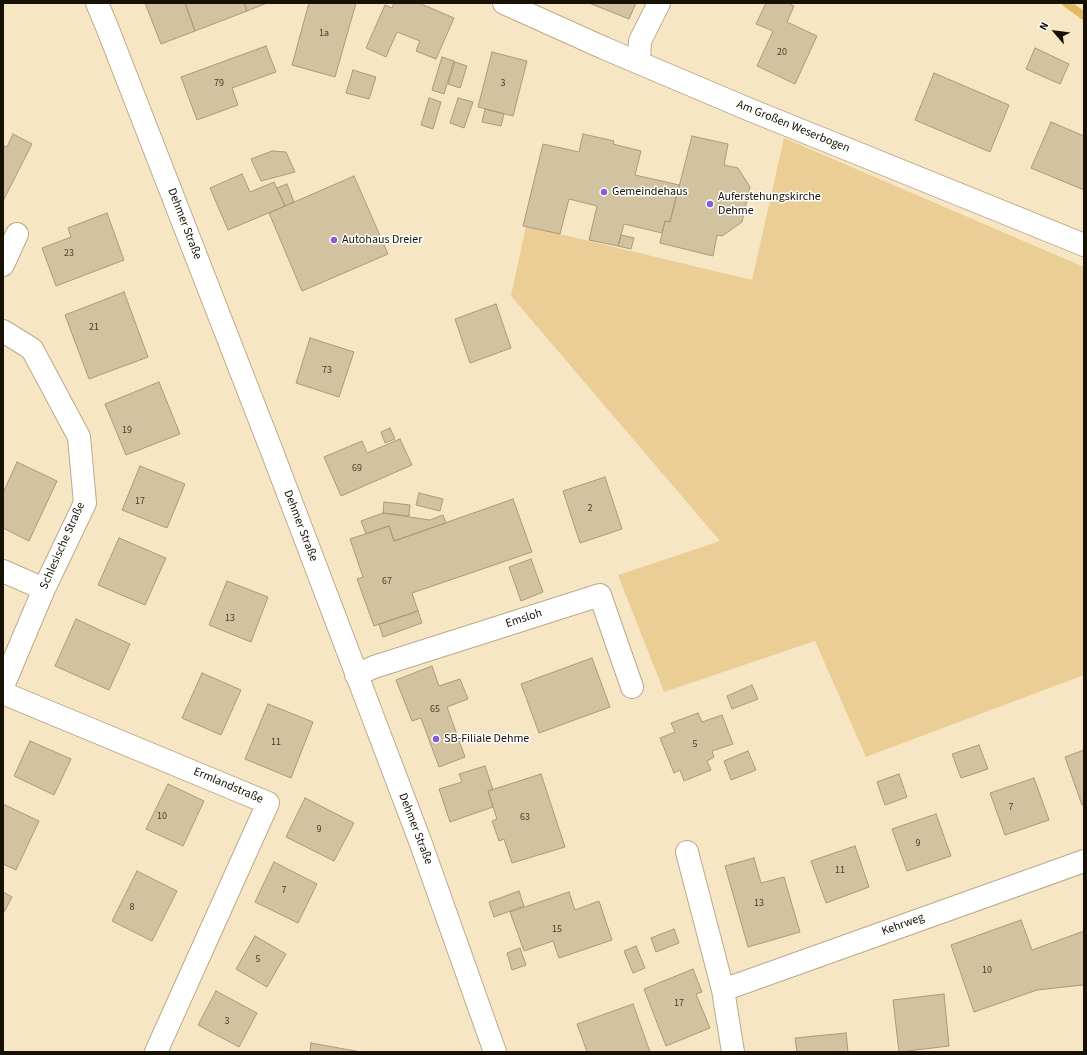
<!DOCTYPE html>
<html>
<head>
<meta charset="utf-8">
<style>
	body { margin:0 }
	#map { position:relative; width:1087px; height:1055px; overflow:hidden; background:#f7e6c3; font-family:"Source Sans 3",sans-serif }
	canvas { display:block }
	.frame { position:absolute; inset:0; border:4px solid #171105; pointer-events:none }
	.north { position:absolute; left:1035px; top:12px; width:40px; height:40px; -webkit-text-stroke:3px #fff; paint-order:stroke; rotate:298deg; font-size:11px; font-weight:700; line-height:16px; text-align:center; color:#171105 }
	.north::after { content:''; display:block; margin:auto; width:14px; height:18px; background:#171105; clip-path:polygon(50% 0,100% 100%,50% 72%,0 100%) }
</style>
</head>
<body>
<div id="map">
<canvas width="1087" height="1055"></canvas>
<div class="frame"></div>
<div class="north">N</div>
</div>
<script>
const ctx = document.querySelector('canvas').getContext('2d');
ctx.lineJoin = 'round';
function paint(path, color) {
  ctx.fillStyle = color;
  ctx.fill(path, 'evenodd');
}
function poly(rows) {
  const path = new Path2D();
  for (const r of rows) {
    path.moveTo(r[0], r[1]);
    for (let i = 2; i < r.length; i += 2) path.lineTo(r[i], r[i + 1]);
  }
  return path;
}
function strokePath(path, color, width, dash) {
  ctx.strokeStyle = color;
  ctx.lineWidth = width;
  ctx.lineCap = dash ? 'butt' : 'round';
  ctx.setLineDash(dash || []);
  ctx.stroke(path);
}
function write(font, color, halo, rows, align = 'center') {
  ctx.font = font + ' "Source Sans 3",sans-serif';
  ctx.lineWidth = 3;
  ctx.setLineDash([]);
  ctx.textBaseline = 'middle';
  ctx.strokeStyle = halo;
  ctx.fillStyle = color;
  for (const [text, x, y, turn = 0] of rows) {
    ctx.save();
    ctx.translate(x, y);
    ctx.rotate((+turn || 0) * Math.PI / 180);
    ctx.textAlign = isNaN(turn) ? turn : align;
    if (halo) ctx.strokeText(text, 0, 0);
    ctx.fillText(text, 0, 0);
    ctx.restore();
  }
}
const green = poly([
	[784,138,1084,267,1084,675,866,757,815,641,664,692,618,575,720,541,511,296,526,226,752,280]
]);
const stream = poly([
	[1066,3,1084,16]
]);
const building = poly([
	[145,3,185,3,195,31,161,44,145,3],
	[185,3,244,3,247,11,195,31,185,3],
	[244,3,267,3,247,11,244,3],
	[309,3,356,3,335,77,292,65,309,3],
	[394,3,419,3,454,18,436,59,416,51,420,41,397,32,386,57,366,48,385,5,392,8,394,3],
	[589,3,636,3,629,19,589,3],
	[766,3,788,3,794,6,787,22,817,36,795,84,757,66,773,31,756,24,766,3],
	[266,46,276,72,232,88,238,105,197,120,181,77,266,46],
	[1035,48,1069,64,1060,84,1026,69,1035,48],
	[492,52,527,61,513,116,478,107,492,52],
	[442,57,454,61,444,94,432,90,442,57],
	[455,62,467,66,460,88,448,84,455,62],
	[353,70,376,77,369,99,346,93,353,70],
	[934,73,1009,105,990,152,915,120,934,73],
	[429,98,441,102,433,129,421,125,429,98],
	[458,98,473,102,464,128,450,123,458,98],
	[485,109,504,114,501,126,482,122,485,109],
	[1051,122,1084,136,1084,190,1031,168,1051,122],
	[13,134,32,144,3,201,3,146,7,147,13,134],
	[583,134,614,141,613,144,641,151,635,175,679,185,670,222,665,221,662,233,624,224,618,246,589,240,597,206,569,199,560,234,523,226,543,144,579,152,583,134],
	[692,136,728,144,724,165,738,168,750,187,742,222,722,236,717,235,713,256,660,243,665,221,670,222,692,136],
	[272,151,286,152,295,172,261,181,251,159,272,151],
	[242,174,250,192,274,182,285,206,228,230,210,188,242,174],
	[354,176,388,254,302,291,269,213,354,176],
	[287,184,294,202,285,206,277,188,287,184],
	[107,213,124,260,56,286,42,248,71,237,68,228,107,213],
	[621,235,634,238,631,249,618,246,621,235],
	[124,292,148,357,89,379,65,315,124,292],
	[496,304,511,348,470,363,455,319,496,304],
	[310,338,354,352,339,397,296,383,310,338],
	[159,382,180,434,126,455,105,404,159,382],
	[390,428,395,439,385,443,381,432,390,428],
	[400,439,412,465,341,496,324,457,362,441,367,453,400,439],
	[17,462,57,481,29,541,3,528,3,493,17,462],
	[140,466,185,484,167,528,122,510,140,466],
	[605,477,622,529,580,543,563,491,605,477],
	[419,493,443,499,440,511,416,505,419,493],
	[513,499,532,552,412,593,418,611,374,626,357,579,363,577,350,539,389,526,394,541,513,499],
	[384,502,410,505,409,516,383,513,384,502],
	[383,513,430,520,443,515,446,523,394,541,389,526,366,534,361,521,383,513],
	[119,538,166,558,145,605,98,585,119,538],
	[531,559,543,592,521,601,509,567,531,559],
	[227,581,268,597,251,642,209,625,227,581],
	[418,611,422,623,383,637,379,624,418,611],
	[76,619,130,644,109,690,55,666,76,619],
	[592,658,610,707,539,733,521,684,592,658],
	[432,666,439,686,460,679,468,699,447,707,465,757,439,767,421,718,412,721,396,680,432,666],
	[202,673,241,690,221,735,182,718,202,673],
	[752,685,758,699,732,709,727,696,752,685],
	[268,704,313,722,291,778,245,759,268,704],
	[698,713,702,722,722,715,733,744,712,751,714,757,707,761,711,770,684,781,680,770,674,773,660,738,675,732,671,723,698,713],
	[30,741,71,759,54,795,14,776,30,741],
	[979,745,988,769,961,778,952,754,979,745],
	[1084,750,1084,805,1082,805,1065,757,1084,750],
	[748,751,756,770,731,780,724,761,748,751],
	[485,766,493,790,488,791,493,807,450,822,439,789,462,782,459,774,485,766],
	[541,774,565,847,512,863,504,839,499,841,492,821,497,819,488,791,541,774],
	[899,774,907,797,885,805,877,782,899,774],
	[1034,778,1049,820,1005,835,990,793,1034,778],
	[168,784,204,801,183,846,146,829,168,784],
	[305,798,354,823,334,861,286,837,305,798],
	[3,804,39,821,16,870,3,864,3,804],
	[936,814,951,856,907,871,892,829,936,814],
	[855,846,869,887,826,903,811,861,855,846],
	[754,858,761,883,784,877,800,932,748,947,725,866,754,858],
	[274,862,317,884,298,923,255,902,274,862],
	[137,871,177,891,152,941,112,921,137,871],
	[519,891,524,906,494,917,489,902,519,891],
	[3,892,12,897,3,914,3,892],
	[569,892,575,910,599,901,612,940,559,958,553,941,524,951,510,912,569,892],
	[1021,920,1032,950,1084,931,1084,983,1083,985,1037,990,974,1012,951,945,1021,920],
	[674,929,679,943,656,952,651,938,674,929],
	[255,936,286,954,267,987,236,969,255,936],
	[636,946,645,968,633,973,624,951,636,946],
	[520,948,526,965,512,970,507,953,520,948],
	[693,969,702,992,696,994,710,1028,666,1046,644,989,693,969],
	[216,991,257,1013,239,1047,198,1025,216,991],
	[944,994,949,1046,899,1052,893,1000,944,994],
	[633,1004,650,1052,587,1052,577,1024,633,1004],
	[846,1033,848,1052,797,1052,795,1038,846,1033],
	[311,1043,361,1052,310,1052,311,1043]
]);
const minor = poly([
	[97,3,107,27,273,454,420,841,495,1052],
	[504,3,604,48,748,109,1084,245],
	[639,63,640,41,659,3],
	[3,265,17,234],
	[3,331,32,349,79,437,85,503,44,589,3,686],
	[3,571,44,589],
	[356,675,374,667,600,595,632,687],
	[3,693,268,803,156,1052],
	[687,852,723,990,733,1052],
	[723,990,1084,861]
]);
const markers = [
	[604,192,4,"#855ed8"],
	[710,204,4,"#855ed8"],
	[334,240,4,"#855ed8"],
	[436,739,4,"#855ed8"]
];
const numberNames = [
	["1a",324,34],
	["20",782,53],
	["79",219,84],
	["3",503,84],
	["23",69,254],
	["21",94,328],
	["73",327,371],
	["19",127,431],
	["69",357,469],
	["17",140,502],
	["2",590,509],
	["67",387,582],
	["13",230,619],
	["65",435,710],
	["11",276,743],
	["5",695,745],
	["7",1011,808],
	["10",162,817],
	["63",525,818],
	["9",319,830],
	["9",918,844],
	["11",840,871],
	["7",284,891],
	["13",759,904],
	["8",132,908],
	["15",557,930],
	["5",258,960],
	["10",987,971],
	["17",679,1004],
	["3",227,1022]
];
const streetNames = [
	["Am Großen Weserbogen",793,127,22],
	["Dehmer Straße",184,224,69],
	["Dehmer Straße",300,526,69],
	["Schlesische Straße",63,546,-66],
	["Emsloh",524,619,-18],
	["Ermlandstraße",228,786,23],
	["Dehmer Straße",415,829,69],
	["Kehrweg",903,925,-20]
];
const poiNames = [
	["Gemeindehaus",612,192],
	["Auferstehungskirche",718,197],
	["Dehme",718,211],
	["Autohaus Dreier",342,240],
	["SB-Filiale Dehme",444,739]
];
paint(green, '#eace96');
strokePath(stream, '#e1b960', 8);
paint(building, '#d2c2a0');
strokePath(building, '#aa9a7a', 1);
strokePath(minor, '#bbaa89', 24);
strokePath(minor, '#fff', 22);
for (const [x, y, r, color] of markers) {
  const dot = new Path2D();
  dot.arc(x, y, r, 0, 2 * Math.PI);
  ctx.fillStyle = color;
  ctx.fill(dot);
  strokePath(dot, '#fff', 1.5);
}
write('10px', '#463d2c', null, numberNames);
write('12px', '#171105', '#fff', streetNames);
write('12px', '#171105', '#fff', poiNames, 'left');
</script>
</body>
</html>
